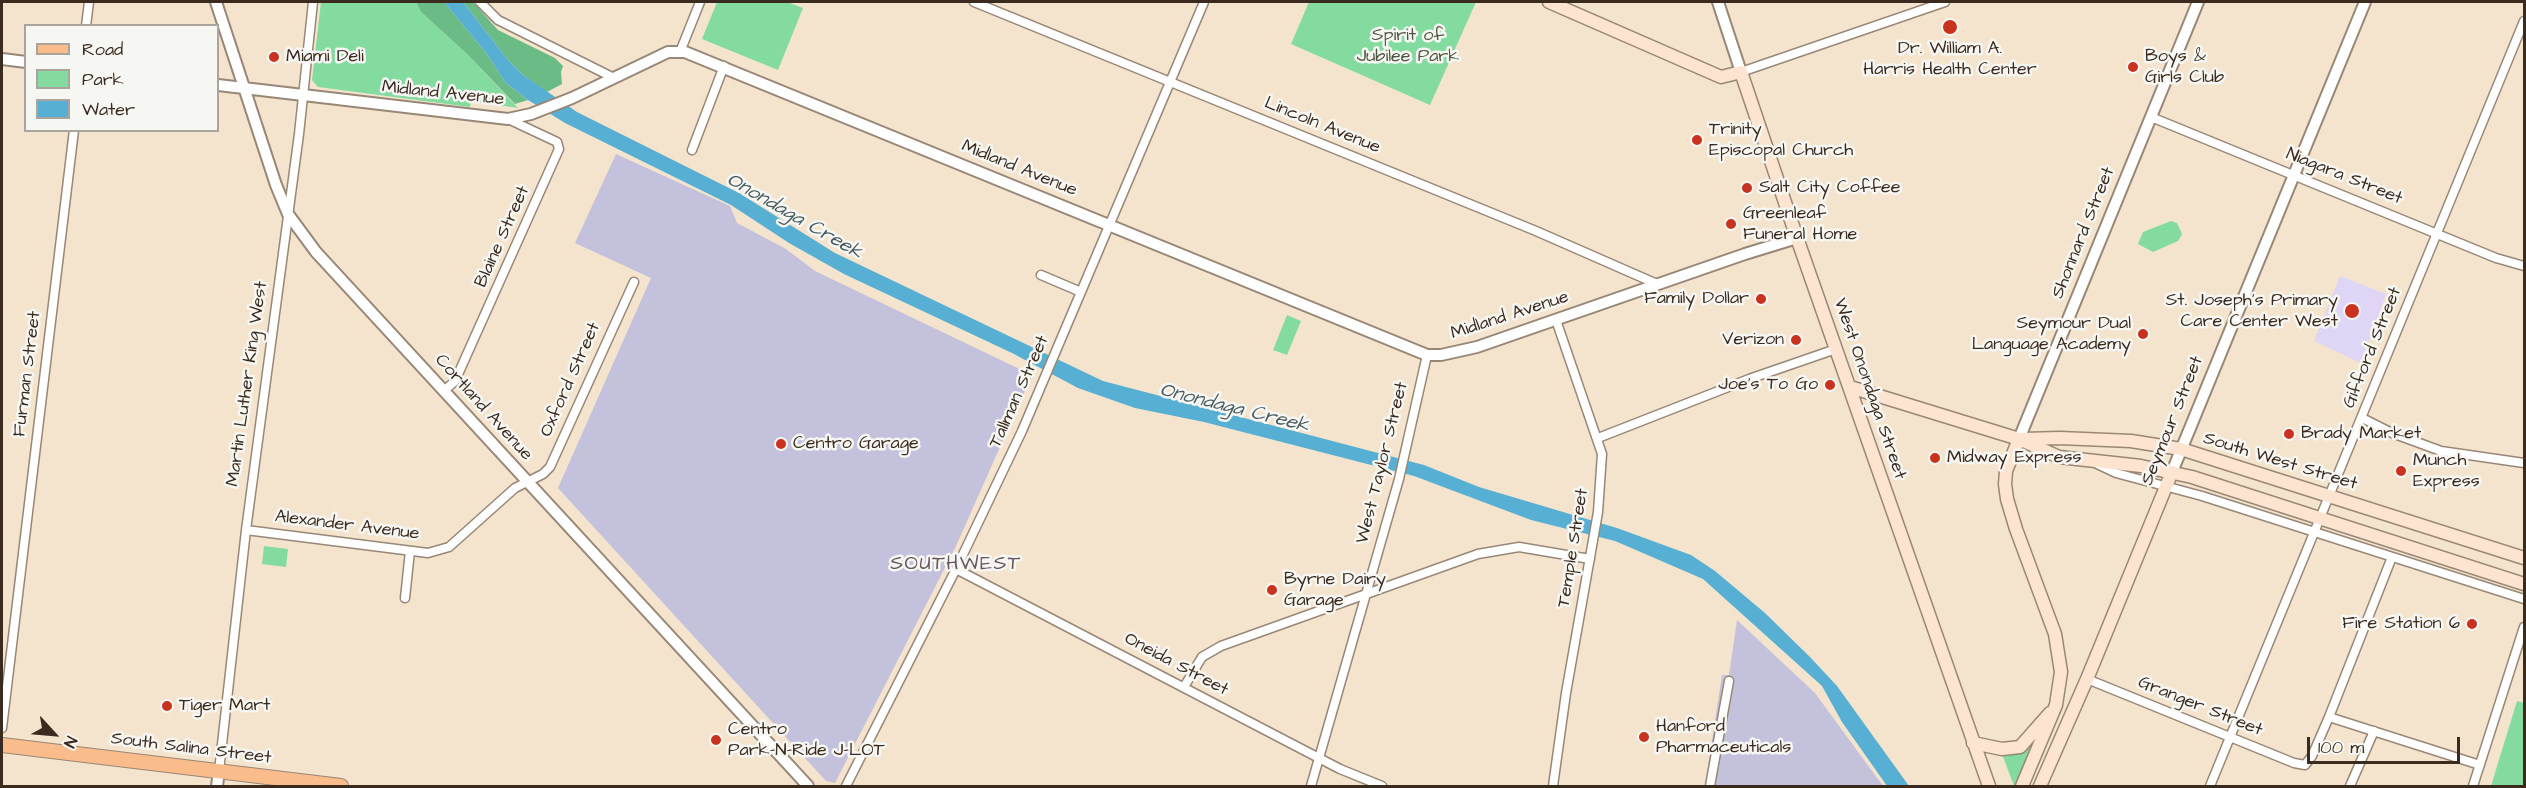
<!DOCTYPE html>
<html>
<head>
<meta charset="utf-8">
<style>
	body { margin:0 }
	#map { position:relative; width:2526px; height:788px; overflow:hidden; background:#f4e4cd; font-family:"Architects Daughter",sans-serif }
	canvas { display:block }
	.frame { position:absolute; inset:0; border:3px solid #3b2a1e; pointer-events:none }
	.legend { position:absolute; left:24px; top:24px; width:195px; height:108px; box-sizing:border-box; background:#f6f6f2; border:2px solid #aba49d; margin:0; padding:8px 10px; list-style:none; font-size:18px; color:#3b2a1e }
	.legend li { display:flex; align-items:center; gap:12px; height:30px }
	.legend b { width:30px; border:2px solid #aba49d }
	.north { position:absolute; left:24px; top:704px; width:60px; height:60px; -webkit-text-stroke:4px #f6f6f2; paint-order:stroke; rotate:116deg; font-size:16px; font-weight:700; line-height:24px; text-align:center; color:#3b2a1e }
	.north::after { content:''; display:block; margin:auto; width:21px; height:27px; background:#3b2a1e; clip-path:polygon(50% 0,100% 100%,50% 72%,0 100%) }
	.scale { position:absolute; left:2307px; top:737px; width:153px; height:27px; box-sizing:border-box; border:3px solid #3b2a1e; border-top:0; padding-left:8px; font-size:18px; line-height:21px; white-space:nowrap; color:#3b2a1e; -webkit-text-stroke:4px #f6f6f2; paint-order:stroke }
</style>
</head>
<body>
<div id="map">
<canvas width="2526" height="788"></canvas>
<div class="frame"></div>
<ul class="legend">
<li><b style="height:8px;background:#f9bc8a"></b>Road</li>
<li><b style="height:16px;background:#83dba0"></b>Park</li>
<li><b style="height:16px;background:#57b0d4"></b>Water</li>
</ul>
<div class="north">N</div>
<div class="scale">100 m</div>
</div>
<script>
const ctx = document.querySelector('canvas').getContext('2d');
ctx.lineJoin = 'round';
function paint(path, color) {
  ctx.fillStyle = color;
  ctx.fill(path, 'evenodd');
}
function poly(rows) {
  const path = new Path2D();
  for (const r of rows) {
    path.moveTo(r[0], r[1]);
    for (let i = 2; i < r.length; i += 2) path.lineTo(r[i], r[i + 1]);
  }
  return path;
}
function strokePath(path, color, width, dash) {
  ctx.strokeStyle = color;
  ctx.lineWidth = width;
  ctx.lineCap = dash ? 'butt' : 'round';
  ctx.setLineDash(dash || []);
  ctx.stroke(path);
}
function write(font, color, halo, rows, align = 'center') {
  ctx.font = font + ' "Architects Daughter",sans-serif';
  ctx.lineWidth = 5;
  ctx.setLineDash([]);
  ctx.textBaseline = 'middle';
  ctx.strokeStyle = halo;
  ctx.fillStyle = color;
  for (const [text, x, y, turn = 0] of rows) {
    ctx.save();
    ctx.translate(x, y);
    ctx.rotate((+turn || 0) * Math.PI / 180);
    ctx.textAlign = isNaN(turn) ? turn : align;
    if (halo) ctx.strokeText(text, 0, 0);
    ctx.fillText(text, 0, 0);
    ctx.restore();
  }
}
const built = poly([
	[2340,276,2386,294,2361,363,2314,341]
]);
const industrial = poly([
	[616,154,730,206,737,223,786,249,815,271,1032,375,956,546,835,783,826,781,558,488,651,278,575,243],
	[1737,620,1815,693,1883,786,1705,786,1722,675,1729,675]
]);
const green = poly([
	[321,2,416,2,421,12,467,54,518,108,471,101,470,107,318,87,312,80],
	[717,2,787,2,803,8,778,70,702,39],
	[1309,2,1476,2,1430,105,1291,44],
	[2171,221,2177,223,2182,234,2178,241,2153,252,2138,244,2143,232],
	[1287,315,1301,321,1287,355,1273,350],
	[264,546,288,549,286,567,262,564],
	[2517,701,2524,703,2524,786,2491,786],
	[2032,744,2017,786,2014,786,2002,754,2020,752]
]);
const forest = poly([
	[416,2,444,2,487,54,505,82,528,100,515,104,467,54,421,12],
	[463,2,473,2,498,30,555,58,563,66,561,72,562,84,547,92,523,75,508,60]
]);
const water = poly([
	[444,2,463,2,508,60,523,75,577,112,739,193,835,253,1103,381,1424,465,1479,487,1617,528,1691,555,1715,571,1765,613,1810,657,1837,686,1909,786,1887,786,1842,722,1822,686,1703,579,1615,541,1531,520,1414,476,1204,422,1135,408,1078,388,1012,353,844,274,789,243,731,205,565,123,528,100,505,82,487,54]
]);
const minor = poly([
	[480,2,498,20,612,77],
	[974,2,1536,231,1657,284],
	[86,26,89,2],
	[680,52,700,2],
	[1741,72,1945,2],
	[2151,117,2496,258,2524,266],
	[692,150,724,66],
	[1041,275,1081,292],
	[445,390,455,381,559,149,557,142,508,119],
	[2362,418,2392,433,2441,451,2524,463],
	[1598,438,1749,379,1836,349],
	[2097,464,2116,473,2202,496,2524,599],
	[246,530,428,553,449,547,515,488,543,474,550,467,634,282],
	[956,569,1340,769,1382,786],
	[405,598,410,551],
	[2087,679,2294,763,2305,765,2312,756,2329,717,2392,557],
	[1184,687,1202,657,1221,646,1478,554,1519,547,1590,559],
	[2329,717,2480,765],
	[2,728,74,130],
	[219,771,246,530,299,134,313,2],
	[846,786,956,569,1022,431,1204,2],
	[1311,786,1399,479,1427,355],
	[1553,786,1566,693,1598,512,1602,454,1556,320],
	[1710,786,1729,681],
	[2210,786,2524,21],
	[2350,786,2374,731],
	[2473,786,2524,627]
]);
const tertiary = poly([
	[216,2,276,185,288,214,316,252,808,786],
	[1718,2,1741,72],
	[2,59,26,62],
	[218,85,508,119,531,114,572,98,668,52,685,52,1427,355,1441,355,1477,347,1745,254,1797,238],
	[2019,439,2198,2],
	[2172,472,2365,2],
	[217,786,219,771]
]);
const secondary = poly([
	[1549,2,1721,77,1741,72,1797,238,1989,786],
	[1850,387,2019,439,2059,457,2141,466,2192,477,2524,584],
	[2019,439,2006,471,2005,484,2007,499,2016,529,2055,634,2061,672,2056,705,2022,786],
	[2023,439,2060,438,2131,441,2181,449,2524,558],
	[1973,743,2002,749,2020,747,2050,713],
	[2040,786,2087,679,2172,472]
]);
const primary = poly([
	[2,745,341,786]
]);
const markers = [
	[1950,27,8,"#c8321e"],
	[274,57,6,"#c8321e"],
	[2133,67,6,"#c8321e"],
	[1697,140,6,"#c8321e"],
	[1747,188,6,"#c8321e"],
	[1731,224,6,"#c8321e"],
	[1761,299,6,"#c8321e"],
	[2352,311,8,"#c8321e"],
	[2143,334,6,"#c8321e"],
	[1796,340,6,"#c8321e"],
	[1830,385,6,"#c8321e"],
	[2289,434,6,"#c8321e"],
	[781,444,6,"#c8321e"],
	[1935,458,6,"#c8321e"],
	[2401,471,6,"#c8321e"],
	[1272,590,6,"#c8321e"],
	[2472,624,6,"#c8321e"],
	[167,706,6,"#c8321e"],
	[1644,737,6,"#c8321e"],
	[716,740,6,"#c8321e"]
];
const parkNames = [
	["Spirit of",1408,36],
	["Jubilee Park",1408,57]
];
const poiNames = [
	["Dr. William A.",1950,49,"center"],
	["Harris Health Center",1950,70,"center"],
	["Miami Deli",286,57],
	["Boys &",2145,57],
	["Girls Club",2145,78],
	["Trinity",1709,130],
	["Episcopal Church",1709,151],
	["Salt City Coffee",1759,188],
	["Greenleaf",1743,214],
	["Funeral Home",1743,235],
	["Family Dollar",1749,299,"right"],
	["St. Joseph's Primary",2338,301,"right"],
	["Care Center West",2338,322,"right"],
	["Seymour Dual",2131,324,"right"],
	["Language Academy",2131,345,"right"],
	["Verizon",1784,340,"right"],
	["Joe's To Go",1818,385,"right"],
	["Brady Market",2301,434],
	["Centro Garage",793,444],
	["Midway Express",1947,458],
	["Munch",2413,461],
	["Express",2413,482],
	["Byrne Dairy",1284,580],
	["Garage",1284,601],
	["Fire Station 6",2460,624,"right"],
	["Tiger Mart",179,706],
	["Hanford",1656,727],
	["Pharmaceuticals",1656,748],
	["Centro",728,730],
	["Park-N-Ride J-LOT",728,751]
];
const streetNames = [
	["Midland Avenue",443,94,6],
	["Lincoln Avenue",1322,126,22],
	["Midland Avenue",1019,169,22],
	["Niagara Street",2344,177,22],
	["Shonnard Street",2084,233,-68],
	["Blaine Street",503,237,-66],
	["Midland Avenue",1510,316,-18],
	["Gifford Street",2373,348,-68],
	["Furman Street",28,374,-83],
	["Oxford Street",571,380,-66],
	["Martin Luther King West",248,384,-82],
	["West Onondaga Street",1869,389,71],
	["Tallman Street",1020,392,-66],
	["Cortland Avenue",483,408,48],
	["Seymour Street",2173,421,-68],
	["South West Street",2280,462,17],
	["West Taylor Street",1383,463,-76],
	["Alexander Avenue",347,526,7],
	["Temple Street",1574,548,-81],
	["Oneida Street",1176,665,28],
	["Granger Street",2200,707,22],
	["South Salina Street",191,749,7]
];
const waterNames = [
	["Onondaga Creek",794,217,30],
	["Onondaga Creek",1234,409,14]
];
const neighbourhoodNames = [
	["SOUTHWEST",956,565]
];
paint(built, '#dfd5f5');
paint(industrial, '#c3c1db');
paint(green, '#83dba0');
paint(forest, '#6abb86');
paint(water, '#57b0d4');
strokePath(minor, '#988776', 11);
strokePath(tertiary, '#988776', 14);
strokePath(secondary, '#988776', 15);
strokePath(primary, '#988776', 16);
strokePath(minor, '#fff', 8);
strokePath(tertiary, '#fff', 10);
strokePath(secondary, '#fde4d0', 12);
strokePath(primary, '#f9bc8a', 14);
for (const [x, y, r, color] of markers) {
  const dot = new Path2D();
  dot.arc(x, y, r, 0, 2 * Math.PI);
  ctx.fillStyle = color;
  ctx.fill(dot);
  strokePath(dot, '#f6f6f2', 2);
}
write('18px', '#4d563e', '#f6f6f2', parkNames);
write('18px', '#3b2a1e', '#f6f6f2', poiNames, 'left');
write('18px', '#3b2a1e', '#f6f6f2', streetNames);
write('italic 20px', '#45595e', '#f6f6f2', waterNames);
ctx.letterSpacing = '1.5px';
write('20px', '#685860', '#f6f6f2', neighbourhoodNames);
ctx.letterSpacing = '0px';
</script>
</body>
</html>
